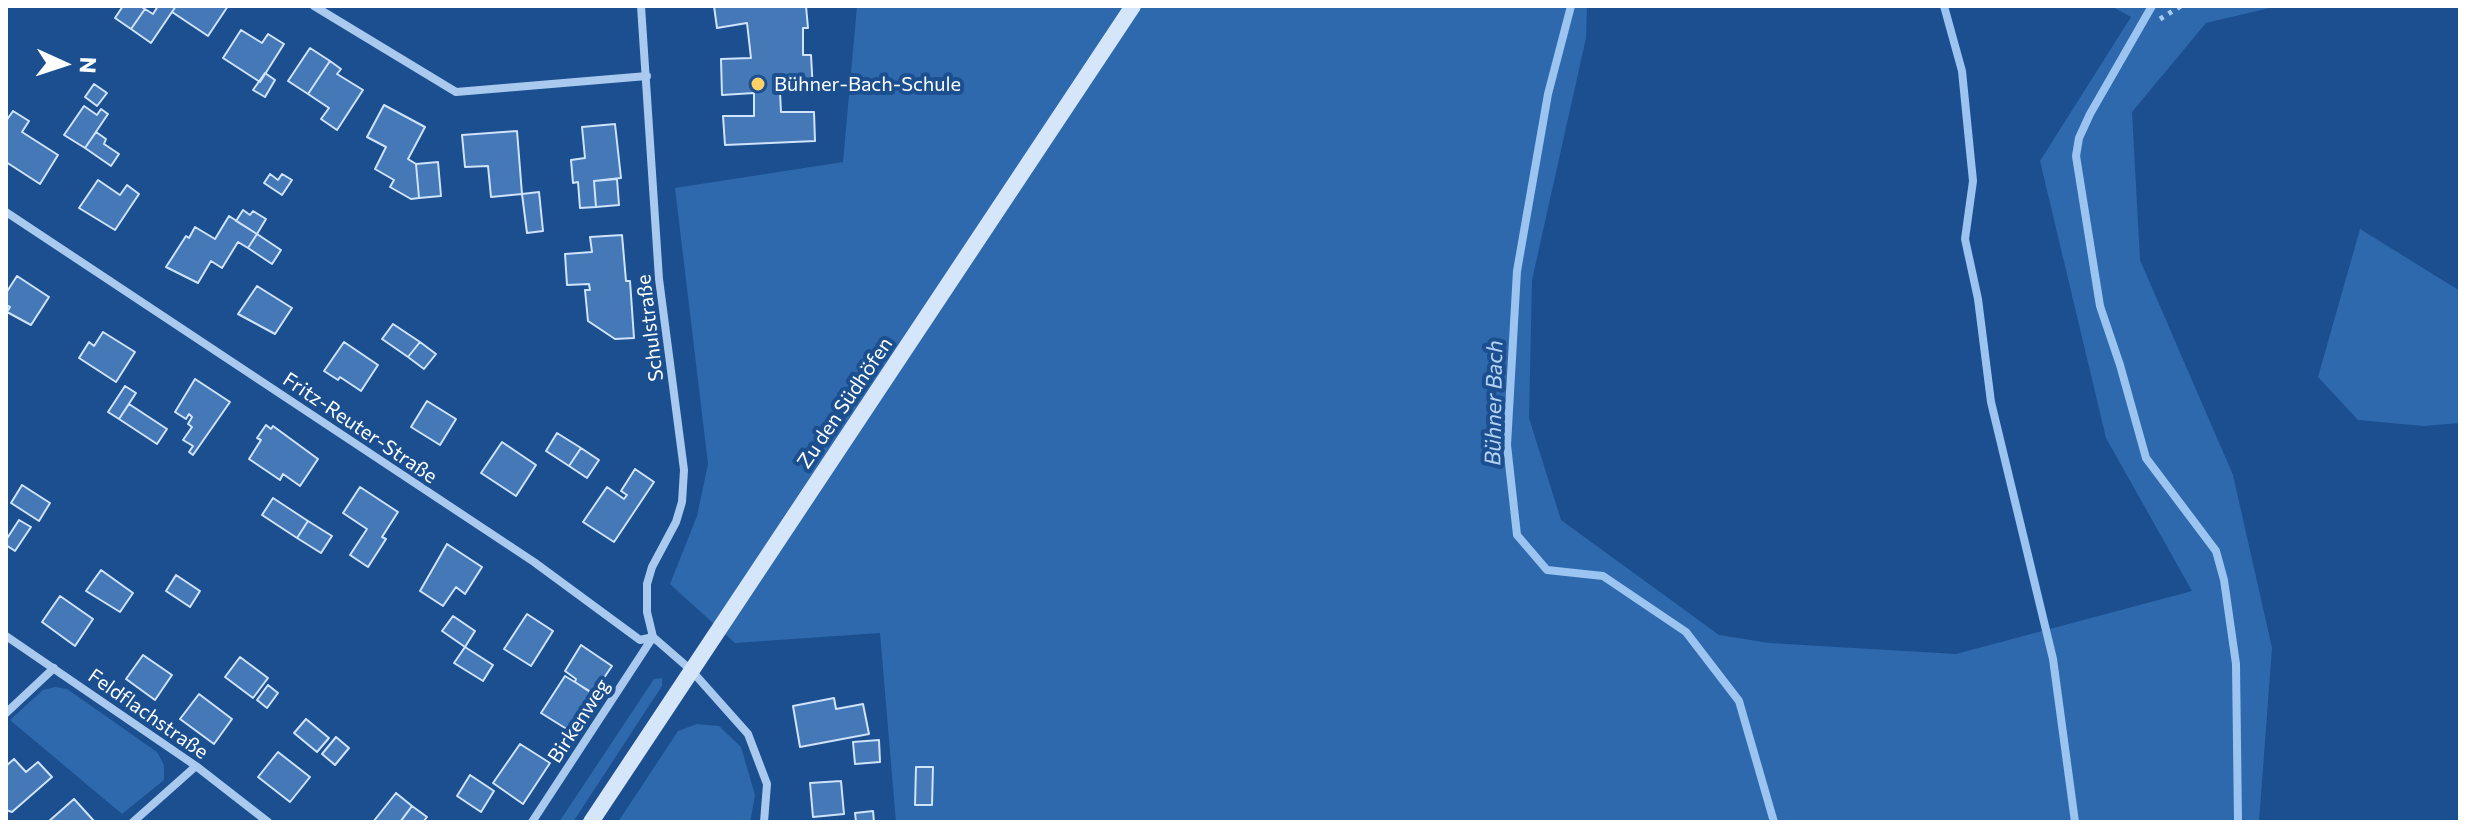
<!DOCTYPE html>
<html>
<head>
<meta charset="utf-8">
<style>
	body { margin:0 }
	#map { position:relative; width:2466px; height:828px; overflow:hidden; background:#1b4f8f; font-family:Commissioner,sans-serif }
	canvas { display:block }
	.frame { position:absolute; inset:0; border:8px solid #fff; pointer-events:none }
	.north { position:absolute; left:24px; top:24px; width:80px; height:80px; -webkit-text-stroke:6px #1b4f8f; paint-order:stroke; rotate:93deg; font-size:22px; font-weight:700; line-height:32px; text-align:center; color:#fff }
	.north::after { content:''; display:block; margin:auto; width:28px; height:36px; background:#fff; clip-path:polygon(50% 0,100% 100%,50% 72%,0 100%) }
</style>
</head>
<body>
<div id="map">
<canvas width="2466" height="828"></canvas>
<div class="frame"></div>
<div class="north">N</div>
</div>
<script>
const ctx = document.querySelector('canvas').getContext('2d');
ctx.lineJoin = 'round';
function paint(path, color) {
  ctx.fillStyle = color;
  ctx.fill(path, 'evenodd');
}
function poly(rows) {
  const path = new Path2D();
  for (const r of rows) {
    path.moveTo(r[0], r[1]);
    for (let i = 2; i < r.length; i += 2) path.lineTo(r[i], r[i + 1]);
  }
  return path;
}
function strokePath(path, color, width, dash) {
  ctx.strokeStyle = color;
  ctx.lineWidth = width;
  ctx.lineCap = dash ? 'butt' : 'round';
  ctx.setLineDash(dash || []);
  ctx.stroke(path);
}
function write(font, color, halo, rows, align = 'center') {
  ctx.font = font + ' Commissioner,sans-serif';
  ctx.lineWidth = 8;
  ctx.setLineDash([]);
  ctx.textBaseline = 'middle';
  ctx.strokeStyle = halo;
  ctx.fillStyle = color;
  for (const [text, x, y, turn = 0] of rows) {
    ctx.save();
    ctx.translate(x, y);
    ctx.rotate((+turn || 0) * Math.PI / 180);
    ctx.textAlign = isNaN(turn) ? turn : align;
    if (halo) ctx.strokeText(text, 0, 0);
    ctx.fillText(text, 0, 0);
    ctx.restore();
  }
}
const green = poly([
	[857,6,1587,6,1586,38,1532,280,1529,418,1561,520,1719,635,1769,643,1956,654,2192,591,2106,438,2040,161,2131,17,2111,6,2278,6,2206,23,2132,112,2140,260,2233,475,2272,648,2259,822,896,822,880,633,735,643,670,584,697,516,708,464,675,188,843,162],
	[2360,229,2460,291,2460,423,2424,426,2358,420,2318,377],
	[662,678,662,686,573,822,559,822,654,679],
	[55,687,67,689,157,752,164,765,164,780,122,814,10,720,43,690],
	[697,724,719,726,741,747,755,795,750,822,618,822,678,731]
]);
const stream = poly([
	[1571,6,1548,94,1517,271,1507,445,1517,535,1547,570,1603,576,1686,632,1739,701,1774,822],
	[1944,6,1962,71,1973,181,1965,239,1978,299,1991,402,2053,659,2075,822],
	[2152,6,2090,114,2079,138,2076,156,2100,306,2120,365,2146,458,2216,551,2224,580,2236,664,2238,822]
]);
const building = poly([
	[123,6,140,6,145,9,131,29,115,18,123,6],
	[158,6,176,6,151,43,131,29,145,9,153,14,158,6],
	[176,6,228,6,208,36,172,12,176,6],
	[714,6,806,6,808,28,803,28,803,55,811,55,813,91,780,92,781,112,814,112,815,141,725,145,723,116,754,116,754,93,722,95,721,59,751,58,747,23,717,28,714,6],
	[241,30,262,43,268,34,284,44,260,82,223,58,241,30],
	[310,48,330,61,308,94,288,81,310,48],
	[330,61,341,69,337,74,363,90,337,130,321,119,329,108,308,94,330,61],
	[265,73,275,80,265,97,253,90,265,73],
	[94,84,107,93,97,106,85,97,94,84],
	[384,105,425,127,408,159,416,164,419,198,411,199,390,187,394,180,375,169,386,147,367,137,384,105],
	[84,106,97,115,101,109,108,114,85,148,64,135,84,106],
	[13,111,29,121,22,132,58,155,40,184,6,162,6,121,13,111],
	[615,124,621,178,594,181,596,207,580,208,578,182,573,183,571,160,585,158,582,127,615,124],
	[517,131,522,194,491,197,488,166,465,167,462,135,517,131],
	[96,132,106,139,104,144,119,154,111,166,85,148,96,132],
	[438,162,441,196,419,198,416,164,438,162],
	[270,174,278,180,282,174,292,180,282,195,264,183,270,174],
	[617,179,619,205,596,207,594,181,617,179],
	[98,180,120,195,127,185,139,194,115,230,79,208,98,180],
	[539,192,543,231,527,233,522,194,539,192],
	[243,210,250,215,253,211,266,219,257,234,236,221,243,210],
	[229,216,257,234,248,248,238,242,222,268,211,261,198,283,166,267,186,236,189,238,195,227,215,239,229,216],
	[257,234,281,250,272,264,248,248,257,234],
	[622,235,626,281,630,281,634,338,615,339,588,321,585,290,590,290,589,284,567,285,565,254,592,252,590,237,622,235],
	[17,276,49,297,31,325,7,312,10,307,6,305,6,293,17,276],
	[257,286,292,308,275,334,238,314,257,286],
	[393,324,420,342,408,357,382,339,393,324],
	[103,332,135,352,116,382,79,358,89,342,94,346,103,332],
	[344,342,378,365,361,391,340,377,338,380,324,371,344,342],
	[420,342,436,354,424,369,408,357,420,342],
	[195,379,230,402,193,455,189,452,193,446,183,440,192,427,188,424,192,417,189,414,186,419,175,412,195,379],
	[125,386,136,393,119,419,108,412,125,386],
	[427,401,456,419,440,445,411,427,427,401],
	[129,404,167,429,157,444,119,419,129,404],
	[266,425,271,429,273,426,318,459,300,486,283,474,280,480,249,459,261,440,257,438,266,425],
	[557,433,581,448,569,466,546,451,557,433],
	[502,442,536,465,516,496,481,473,502,442],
	[581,448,599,460,587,478,569,466,581,448],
	[635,469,654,482,614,542,583,522,607,487,624,499,627,495,621,491,635,469],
	[22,485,50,503,39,521,11,503,22,485],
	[360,487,398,512,382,537,386,539,368,567,350,555,367,529,343,513,360,487],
	[273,498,308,521,297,538,262,515,273,498],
	[19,520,31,527,15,551,6,545,6,540,19,520],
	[308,521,332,536,321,553,297,538,308,521],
	[447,544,482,567,465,594,456,587,443,606,420,591,447,544],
	[101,570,133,593,120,612,86,591,101,570],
	[176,575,200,591,190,607,166,591,176,575],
	[60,596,93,619,75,646,42,622,60,596],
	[527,614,553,631,531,666,504,649,527,614],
	[453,616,475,631,465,647,442,631,453,616],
	[581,645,612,666,593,694,575,682,576,679,565,671,581,645],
	[465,647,493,665,483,681,454,663,465,647],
	[143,655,172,675,155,700,126,679,143,655],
	[240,657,268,678,253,698,225,677,240,657],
	[565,676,596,695,589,706,595,709,586,724,581,721,573,733,541,713,565,676],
	[268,685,278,693,267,708,257,700,268,685],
	[199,694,232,719,214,744,180,719,199,694],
	[834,698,836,709,863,704,869,734,800,747,793,706,834,698],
	[306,719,329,738,317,752,294,733,306,719],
	[336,737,349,748,335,765,322,754,336,737],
	[879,740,880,762,855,764,853,742,879,740],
	[520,744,550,763,523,804,493,783,520,744],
	[278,752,310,777,290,802,258,777,278,752],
	[14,759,26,772,38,762,52,777,12,812,6,810,6,766,14,759],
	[916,767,933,767,932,805,915,805,916,767],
	[470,775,494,791,481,812,457,796,470,775],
	[841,781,844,814,813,817,810,783,841,781],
	[396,793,412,806,400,822,373,822,396,793],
	[74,799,94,821,48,822,74,799],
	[412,806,427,817,423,822,401,821,412,806],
	[873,811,874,822,856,822,855,813,873,811]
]);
const path = poly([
	[2160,19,2181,6]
]);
const street = poly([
	[314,6,456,92,647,76],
	[641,6,659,279,684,470,682,502,676,522,652,567,647,584,647,612,653,637],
	[6,212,534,562,640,640,653,637],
	[6,636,196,766,268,822],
	[653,637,691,670,748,734,767,784,764,822],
	[6,713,54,668],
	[133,822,196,766],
	[532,822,653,637]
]);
const secondary = poly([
	[591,822,1133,6]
]);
const markers = [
	[758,84,8,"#ffd166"]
];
const poiNames = [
	["Bühner-Bach-Schule",774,84]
];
const streetNames = [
	["Schulstraße",650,328,-97],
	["Zu den Südhöfen",845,403,-56],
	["Fritz-Reuter-Straße",360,428,34],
	["Feldflachstraße",148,714,35],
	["Birkenweg",579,721,-57]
];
const waterNames = [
	["Bühner Bach",1494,403,-89]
];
paint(green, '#2e69ad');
strokePath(stream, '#9cc4f0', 8);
paint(building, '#4478b7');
strokePath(building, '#cfe3fa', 2);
strokePath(path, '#a9c9ee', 5, [4, 6]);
strokePath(street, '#a9c9ee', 8);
strokePath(secondary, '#d6e6fa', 16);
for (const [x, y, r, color] of markers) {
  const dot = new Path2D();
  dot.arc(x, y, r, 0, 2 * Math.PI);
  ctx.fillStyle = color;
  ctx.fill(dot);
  strokePath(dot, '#1b4f8f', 3);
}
write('20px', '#fff', '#1b4f8f', poiNames, 'left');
write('20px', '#fff', '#1b4f8f', streetNames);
write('italic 22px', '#b5d3f5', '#1b4f8f', waterNames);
</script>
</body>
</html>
